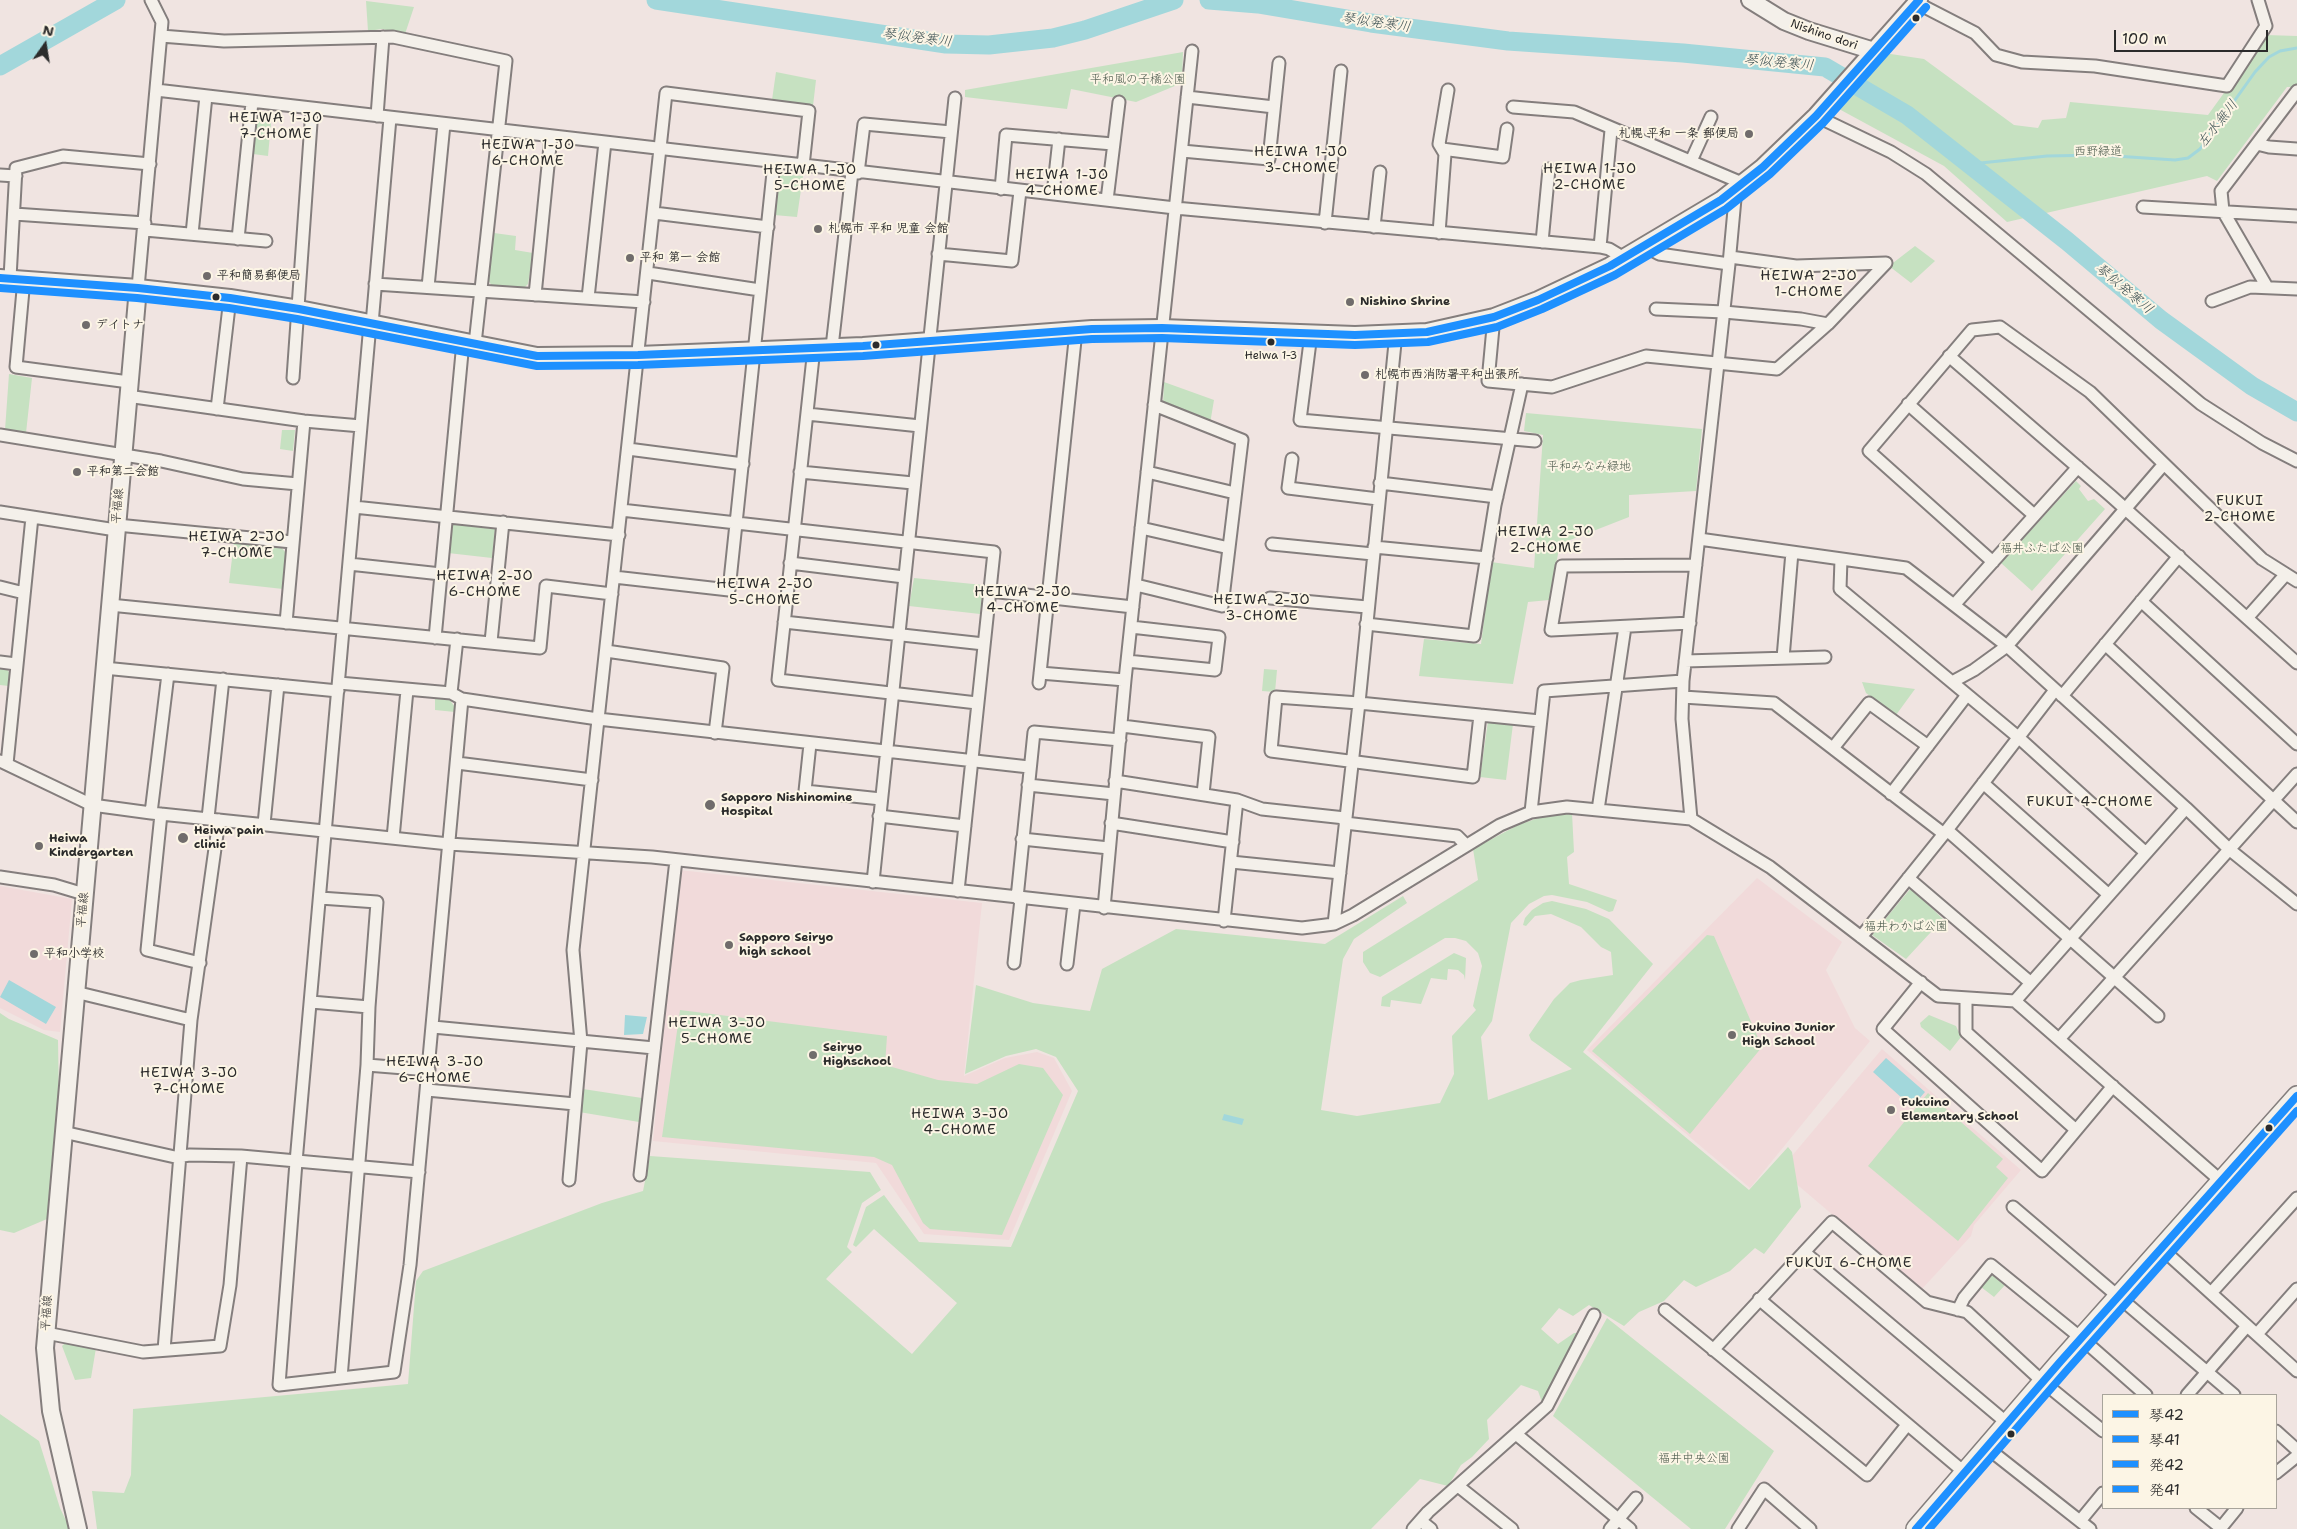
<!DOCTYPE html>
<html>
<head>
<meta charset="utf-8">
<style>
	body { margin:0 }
	#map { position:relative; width:2297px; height:1529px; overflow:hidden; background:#f0e4e1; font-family:"Shantell Sans","Klee One",sans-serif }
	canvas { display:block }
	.legend { position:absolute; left:2102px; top:1394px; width:175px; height:115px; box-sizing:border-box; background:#fcf5e5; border:1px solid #a8a49b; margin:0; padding:6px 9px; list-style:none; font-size:15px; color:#2b2b2b }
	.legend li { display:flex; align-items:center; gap:10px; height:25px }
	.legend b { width:25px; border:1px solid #a8a49b }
	.north { position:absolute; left:20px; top:20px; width:50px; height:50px; -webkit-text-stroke:4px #fcf5e5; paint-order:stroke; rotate:13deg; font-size:14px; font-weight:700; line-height:20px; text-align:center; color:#2b2b2b }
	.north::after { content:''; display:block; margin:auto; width:18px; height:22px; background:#2b2b2b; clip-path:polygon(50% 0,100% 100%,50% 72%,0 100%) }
	.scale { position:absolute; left:2114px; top:30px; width:154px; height:22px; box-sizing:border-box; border:2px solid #2b2b2b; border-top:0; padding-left:6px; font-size:15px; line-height:18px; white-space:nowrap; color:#2b2b2b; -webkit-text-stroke:4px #fcf5e5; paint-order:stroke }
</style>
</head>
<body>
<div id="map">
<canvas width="2297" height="1529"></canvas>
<ul class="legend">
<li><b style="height:6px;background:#1e90ff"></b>琴42</li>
<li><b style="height:6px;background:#1e90ff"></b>琴41</li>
<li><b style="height:6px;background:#1e90ff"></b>発42</li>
<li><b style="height:6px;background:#1e90ff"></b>発41</li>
</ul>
<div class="north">N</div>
<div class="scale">100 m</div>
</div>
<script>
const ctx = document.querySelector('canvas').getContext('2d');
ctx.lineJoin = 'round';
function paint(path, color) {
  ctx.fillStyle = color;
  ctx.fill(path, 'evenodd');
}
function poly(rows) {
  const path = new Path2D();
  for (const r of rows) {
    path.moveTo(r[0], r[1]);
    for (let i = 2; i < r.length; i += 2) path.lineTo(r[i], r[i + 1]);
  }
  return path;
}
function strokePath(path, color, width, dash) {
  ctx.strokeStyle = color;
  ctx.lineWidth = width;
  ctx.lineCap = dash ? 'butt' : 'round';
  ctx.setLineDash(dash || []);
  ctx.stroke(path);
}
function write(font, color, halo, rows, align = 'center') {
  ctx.font = font + ' "Shantell Sans","Klee One",sans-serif';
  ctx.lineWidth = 4;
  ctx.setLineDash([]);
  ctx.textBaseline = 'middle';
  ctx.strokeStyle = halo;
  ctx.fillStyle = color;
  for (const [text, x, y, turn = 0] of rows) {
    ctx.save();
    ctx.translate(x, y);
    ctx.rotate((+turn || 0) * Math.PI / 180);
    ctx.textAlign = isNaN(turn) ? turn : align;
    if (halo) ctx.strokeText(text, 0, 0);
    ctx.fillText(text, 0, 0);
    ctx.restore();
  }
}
const built = poly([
	[679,870,982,903,964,1076,1005,1058,1037,1052,1054,1058,1072,1091,1009,1240,924,1234,876,1163,653,1141],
	[1757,878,1842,942,1826,970,1855,1028,1870,1041,1750,1188,1587,1050],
	[0,886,72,899,60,1032,44,1030,0,1008],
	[1882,1049,2021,1170,1974,1225,1971,1236,1921,1290,1780,1170]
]);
const green = poly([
	[366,1,414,7,405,34,382,29,368,31],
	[2266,35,2297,36,2297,87,2287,87,2217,181,2207,176,2007,222,1944,166,1839,109,1884,53,1924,59,2014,125,2038,128,2042,120,2066,118,2070,102,2208,115],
	[1183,52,1182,83,1136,102,1071,89,1067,109,965,97,965,90],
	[776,72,816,80,813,106,772,100],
	[255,111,272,113,268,156,253,154],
	[779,174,803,176,797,217,774,215],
	[494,233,516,236,515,250,533,253,528,284,524,288,492,286,488,280],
	[1915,246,1935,261,1911,283,1889,266],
	[9,374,32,378,26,433,5,430],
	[1164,382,1214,400,1210,424,1163,404],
	[1526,413,1702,429,1696,491,1629,495,1629,517,1560,544,1549,600,1528,602,1513,684,1419,676,1424,639,1481,644,1491,562,1534,568,1543,435,1524,431],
	[282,430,295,430,293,451,280,449],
	[2076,481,2081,486,2079,489,2088,501,2094,499,2105,509,2032,591,2001,563],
	[450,524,495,529,492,558,448,553],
	[234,542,281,547,286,553,283,589,229,583],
	[914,578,983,585,980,614,909,606],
	[0,669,7,669,10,674,9,686,0,685],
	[1264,669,1277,670,1275,692,1262,691],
	[1862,682,1915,689,1896,715,1866,693],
	[435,698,449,699,455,707,455,712,435,710],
	[1488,721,1513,724,1506,780,1480,777],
	[1572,813,1574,852,1567,857,1569,884,1617,900,1613,911,1609,912,1587,902,1552,895,1544,896,1529,904,1511,923,1492,1021,1481,1037,1488,1100,1572,1069,1531,1040,1529,1035,1554,999,1570,983,1581,980,1613,975,1611,952,1601,947,1581,927,1551,914,1535,916,1526,926,1523,925,1525,918,1532,910,1543,903,1552,901,1586,909,1609,919,1653,964,1583,1052,1749,1190,1788,1147,1792,1152,1801,1207,1764,1254,1755,1248,1730,1271,1696,1287,1684,1280,1664,1301,1639,1312,1624,1326,1589,1305,1573,1316,1559,1308,1541,1329,1558,1344,1574,1333,1582,1333,1543,1405,1538,1391,1521,1385,1487,1420,1489,1439,1472,1457,1461,1465,1448,1486,1420,1479,1371,1529,97,1529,92,1491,124,1493,131,1475,133,1409,408,1384,416,1281,423,1271,602,1203,643,1191,650,1156,870,1172,881,1190,862,1203,847,1247,852,1252,826,1279,912,1354,957,1303,874,1229,856,1247,853,1245,866,1207,884,1195,919,1242,1011,1247,1078,1091,1056,1057,1036,1049,1006,1056,965,1074,976,985,1033,1003,1090,1011,1102,969,1176,929,1325,944,1403,896,1407,903,1354,939,1343,959,1321,1110,1357,1116,1440,1103,1454,1074,1452,1036,1476,1010,1473,1006,1482,966,1478,953,1466,941,1455,938,1445,938,1380,977,1370,973,1363,962,1363,952,1478,880,1473,849,1518,825,1547,815],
	[1911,888,1943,919,1906,959,1872,935],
	[1707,935,1714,936,1762,1047,1690,1134,1592,1051],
	[1454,953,1466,958,1465,980,1464,975,1458,970,1448,969,1447,980,1431,978,1421,1004,1391,1000,1390,1007,1381,1006,1382,997],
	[680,1010,887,1036,885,1065,938,1080,977,1084,1019,1064,1043,1068,1063,1095,1002,1235,930,1229,923,1223,892,1165,874,1157,662,1137],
	[0,1013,9,1019,58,1040,59,1101,47,1219,14,1233,0,1230],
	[1929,1015,1956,1026,1961,1037,1950,1051,1921,1027,1920,1023],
	[583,1089,642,1098,639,1122,579,1112],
	[1928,1093,2003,1159,1996,1167,2008,1178,1958,1241,1868,1166],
	[1992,1275,2005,1285,1994,1297,1981,1287],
	[1607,1318,1774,1451,1725,1529,1691,1529,1553,1416],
	[67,1341,96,1348,91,1378,75,1380,62,1346],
	[0,1414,39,1441,60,1508,70,1529,0,1529]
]);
const water = poly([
	[9,980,56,1007,46,1024,0,997],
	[625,1015,647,1017,643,1034,624,1035],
	[1886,1058,1925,1092,1912,1107,1873,1072],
	[1224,1114,1244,1119,1242,1125,1222,1120]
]);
const stream = poly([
	[1971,164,2047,156,2100,155,2175,160,2188,158,2200,149,2255,72,2269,57,2280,51,2297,48]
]);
const river = poly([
	[656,0,946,44,989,45,1053,38,1085,30,1174,0],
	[1209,0,1258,4,1371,23,1508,41,1683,53,1825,67,1907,115,2067,241,2161,320,2252,386,2297,412],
	[0,66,116,0]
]);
const street = poly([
	[1917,3,1975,33,1996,55,2022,62,2095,66,2227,86,2266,26,2258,0],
	[161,36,224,41,393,37,506,61,475,344],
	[156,90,1175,208,1600,247,1609,249,1624,258],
	[1187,97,1274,107],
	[1513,107,1574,112,1742,183],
	[377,116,383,37],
	[1816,116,1891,152,1926,174,2201,404,2262,443,2297,461],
	[2257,144,2269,147,2297,149],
	[1442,149,1503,157,1507,129],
	[1182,151,1269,159,1279,63],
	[1691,161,1711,117],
	[858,173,864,124,951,132],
	[0,175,16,176],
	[1001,189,1006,135,1113,144],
	[1053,194,1059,139],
	[1107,200,1119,102],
	[2143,207,2297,216],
	[654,213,768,227],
	[14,214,145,223],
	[1325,223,1341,71],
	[1374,227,1380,172],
	[145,230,266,241],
	[1439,233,1445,154,1439,144,1448,90],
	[192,234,206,96],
	[238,239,252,102],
	[1542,242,1549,169],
	[1644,246,1659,254,1729,264],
	[1600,247,1611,130],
	[938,254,1012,261,1020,191],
	[648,273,760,290],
	[10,278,16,168,63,156,150,164],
	[24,279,16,367,129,382],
	[375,284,644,302],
	[428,287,444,124],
	[2267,287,2223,211,2221,191,2297,91],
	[138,288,162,22,151,0],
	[535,295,551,136],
	[588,298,605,142],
	[2212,301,2250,287,2297,289],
	[1656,309,1724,312,1801,319,1828,324],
	[1494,317,1488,381,1552,387,1646,356,1777,369,1828,324,1886,263,1796,266,1730,257],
	[370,324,296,1162,279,1385,394,1372,410,1265,462,699],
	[372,324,390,118],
	[1311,334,1300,420,1535,441],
	[832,347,852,172],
	[814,348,778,680,977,703],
	[1949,356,2111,496,2297,663],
	[293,378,312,109],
	[127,396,304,421,361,426],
	[1908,404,2034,515],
	[217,409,230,298],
	[807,414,920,426],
	[0,435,161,461,243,479,298,484],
	[628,449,743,464],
	[1292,459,1288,488,1378,499],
	[800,472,913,483],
	[1147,472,1235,493],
	[1380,483,1497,497],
	[354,507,619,535],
	[621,510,994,552,958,891],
	[0,512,116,530],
	[117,525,292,542],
	[1141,528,1229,548],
	[1699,539,1906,568,2007,646,2186,808,2230,850,2297,904],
	[1272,544,1373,554],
	[1374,547,1487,558],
	[1841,559,1840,589,2018,737,2146,853],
	[1993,562,1869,451,1972,330,2000,327,2090,392,2262,559,2297,581],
	[790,563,904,577],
	[349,564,441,574],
	[614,577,729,590,774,163],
	[1136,585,1222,606,1242,440,1154,405],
	[0,587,24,593],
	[990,591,1133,607],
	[1270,598,1367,607],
	[2141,601,2297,744],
	[110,605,540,648,546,586,612,594],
	[1954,605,2078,467],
	[2247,618,2286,574],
	[784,622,984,644],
	[286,623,304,421],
	[1690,623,1551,630,1562,566,1696,565],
	[1366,624,1474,636,1495,505,1522,384],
	[435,638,463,342],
	[491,642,503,522],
	[2105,644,2297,822],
	[606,651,723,668,715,733],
	[1783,658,1792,552],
	[1127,661,1215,670,1219,637,1131,627],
	[1685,661,1825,657],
	[0,662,16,664],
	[104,668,338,691],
	[1040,673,1125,680],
	[1952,682,1974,670,2007,646,2164,464],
	[339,683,451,693,462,699,598,719,1029,767],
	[1039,683,1076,331],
	[451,693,457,639],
	[2062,696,2179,556],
	[1683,697,1774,703,1944,834],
	[1480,715,1473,777,1271,751,1276,697,1359,703,1480,715,1540,721],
	[1122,726,1209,737,1203,794],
	[810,744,805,791,881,799],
	[1833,748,1869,703,1928,746],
	[0,761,92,805,151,813,449,844,652,857,1302,928,1334,924,1353,915,1500,825,1531,812,1567,807,1691,819,1770,867,1938,996,2015,1001,2221,1181],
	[457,763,592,780],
	[7,764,32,517],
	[1115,781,1237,800,1262,809,1345,818],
	[1983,783,2109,895],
	[1028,785,1114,794],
	[1891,794,1967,695],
	[1598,810,1625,627],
	[1531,812,1544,691,1683,681],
	[151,813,168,674],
	[161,814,147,950,200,963],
	[879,816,965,826],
	[208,818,223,679],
	[1691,819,1682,719,1683,681,1729,264,1736,188],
	[1111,823,1233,842],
	[1345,823,1457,836,1466,845],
	[264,824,278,685],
	[1947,830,2158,1016],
	[393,838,407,690],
	[1022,839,1109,848],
	[1231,862,1340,873],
	[0,877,54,885,84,894],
	[1908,878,2031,983],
	[873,882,955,98],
	[320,898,377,902,369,1007,367,1065,341,1378],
	[1017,898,1034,732,1120,740],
	[1104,908,1125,680,1192,51],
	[1224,921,1237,800],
	[1334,924,1359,703,1396,333],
	[1861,937,1947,830,2055,690],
	[1014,963,1021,899],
	[1067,964,1074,904],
	[1921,982,1883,1029,2042,1171,2113,1086],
	[75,992,191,1020],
	[1966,998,1966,1032,2076,1130],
	[2015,1001,2186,808],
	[311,1002,369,1007],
	[433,1027,654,1048],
	[2059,1039,2297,774],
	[367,1065,429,1070],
	[427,1090,575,1104],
	[63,1132,175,1157,190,1155,241,1156,419,1172],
	[640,1175,676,860],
	[569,1180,581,1042,573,950,666,93,809,111,803,166],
	[2013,1207,2234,1395],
	[2161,1248,2297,1371],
	[1804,1252,2007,1423],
	[2211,1293,2297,1198],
	[1759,1299,1964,1472],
	[1665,1310,1867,1475,1907,1425],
	[1958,1310,1964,1298,1991,1265,2081,1338,2146,1395],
	[46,1333,143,1352,220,1346,230,1285,241,1156],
	[2257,1334,2297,1289],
	[164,1350,191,1020,219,820],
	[1713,1350,1832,1222,1927,1302,1967,1312,2043,1382,2103,1431],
	[2187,1395,2247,1326],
	[2276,1431,2297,1450],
	[1516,1434,1630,1529],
	[1986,1447,2090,1529],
	[2276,1473,2297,1456],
	[1458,1486,1512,1529],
	[2196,1508,2221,1528],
	[1421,1521,1431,1529],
	[2080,1521,2103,1493],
	[1413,1529,1428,1512,1547,1406,1594,1315],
	[1610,1529,1636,1498],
	[1738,1529,1764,1489,1810,1529],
	[2220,1529,2237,1508]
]);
const secondary = poly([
	[1750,0,1784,21,1809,31,1874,51],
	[0,278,138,288,230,298,299,309,537,356,638,355,863,346,1092,329,1162,328,1355,335,1427,332,1494,317,1538,300,1610,266,1721,200,1763,167,1816,116,1919,0],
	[78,1529,51,1411,45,1348,138,288]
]);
const primary = poly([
	[1916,1529,2060,1362,2297,1096]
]);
const bus1 = poly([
	[0,278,138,288,230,298,299,309,537,356,638,355,863,346,1092,329,1162,328,1355,335,1427,332,1494,317,1538,300,1610,266,1721,200,1763,167,1816,116,1919,0]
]);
const bus2 = poly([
	[1916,1529,2060,1362,2297,1096]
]);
const bus3 = poly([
	[0,288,137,298,229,308,297,319,537,366,638,365,863,356,1092,339,1162,338,1355,345,1428,342,1497,327,1542,309,1615,275,1726,209,1770,174,1823,123,1926,7]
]);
const bus4 = poly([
	[1929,1529,2068,1369,2297,1111]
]);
const markers = [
	[1916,18,4.5,"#2b2b2b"],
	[1749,134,5,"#706c6b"],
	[818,229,5,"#706c6b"],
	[630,258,5,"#706c6b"],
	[207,276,5,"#706c6b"],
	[216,297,4.5,"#2b2b2b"],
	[1350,302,5,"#706c6b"],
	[86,325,5,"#706c6b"],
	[1271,342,4.5,"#2b2b2b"],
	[876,345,4.5,"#2b2b2b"],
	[1365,375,5,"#706c6b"],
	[77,472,5,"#706c6b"],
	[710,805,6,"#706c6b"],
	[183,838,6,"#706c6b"],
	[39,846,5,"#706c6b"],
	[729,945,5,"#706c6b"],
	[34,954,5,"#706c6b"],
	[1732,1035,5,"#706c6b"],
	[813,1055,5,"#706c6b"],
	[1891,1110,5,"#706c6b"],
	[2269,1128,4.5,"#2b2b2b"],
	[2011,1434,4.5,"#2b2b2b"]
];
const busNames = [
	["Heiwa 1-3",1271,356]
];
const streetNames = [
	["Nishino dori",1824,35,19],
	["平福線",118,506,-85],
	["平福線",83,910,-85],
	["平福線",47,1313,-86]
];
const parkNames = [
	["平和風の子橋公園",1138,80],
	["西野緑道",2098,152],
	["平和みなみ緑地",1589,467],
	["福井ふたば公園",2042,549],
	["福井わかば公園",1906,927],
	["福井中央公園",1694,1459]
];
const poiNames = [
	["札幌 平和 一条 郵便局",1739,134,"right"],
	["札幌市 平和 児童 会館",828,229],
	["平和 第一 会館",640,258],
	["平和簡易郵便局",217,276],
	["Nishino Shrine",1360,302],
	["デイトナ",96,325],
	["札幌市西消防署平和出張所",1375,375],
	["平和第二会館",87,472],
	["Sapporo Nishinomine",721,798],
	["Hospital",721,812],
	["Heiwa pain",194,831],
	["clinic",194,845],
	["Heiwa",49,839],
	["Kindergarten",49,853],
	["Sapporo Seiryo",739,938],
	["high school",739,952],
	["平和小学校",44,954],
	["Fukuino Junior",1742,1028],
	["High School",1742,1042],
	["Seiryo",823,1048],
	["Highschool",823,1062],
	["Fukuino",1901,1103],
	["Elementary School",1901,1117]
];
const waterNames = [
	["琴似発寒川",1376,23,8],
	["琴似発寒川",917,38,7],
	["琴似発寒川",1779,63,5],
	["左水無川",2218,124,-52],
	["琴似発寒川",2124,289,40]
];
const neighbourhoodNames = [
	["HEIWA 1-JO",276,118],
	["7-CHOME",276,134],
	["HEIWA 1-JO",528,145],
	["6-CHOME",528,161],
	["HEIWA 1-JO",1301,152],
	["3-CHOME",1301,168],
	["HEIWA 1-JO",1590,169],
	["2-CHOME",1590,185],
	["HEIWA 1-JO",810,170],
	["5-CHOME",810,186],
	["HEIWA 1-JO",1062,175],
	["4-CHOME",1062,191],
	["HEIWA 2-JO",1809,276],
	["1-CHOME",1809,292],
	["FUKUI",2240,501],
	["2-CHOME",2240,517],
	["HEIWA 2-JO",1546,532],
	["2-CHOME",1546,548],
	["HEIWA 2-JO",237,537],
	["7-CHOME",237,553],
	["HEIWA 2-JO",485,576],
	["6-CHOME",485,592],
	["HEIWA 2-JO",765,584],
	["5-CHOME",765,600],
	["HEIWA 2-JO",1023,592],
	["4-CHOME",1023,608],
	["HEIWA 2-JO",1262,600],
	["3-CHOME",1262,616],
	["FUKUI 4-CHOME",2090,802],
	["HEIWA 3-JO",717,1023],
	["5-CHOME",717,1039],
	["HEIWA 3-JO",435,1062],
	["6-CHOME",435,1078],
	["HEIWA 3-JO",189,1073],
	["7-CHOME",189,1089],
	["HEIWA 3-JO",960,1114],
	["4-CHOME",960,1130],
	["FUKUI 6-CHOME",1849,1263]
];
paint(built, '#f1dada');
paint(green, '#c6e1c1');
paint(water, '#a2d7db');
strokePath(stream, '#a2d7db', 3);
strokePath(river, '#a2d7db', 19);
strokePath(street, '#847e7d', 15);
strokePath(secondary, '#847e7d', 20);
strokePath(primary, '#847e7d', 22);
strokePath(street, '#f4f0ea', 11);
strokePath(secondary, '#f4f0ea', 16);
strokePath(primary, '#f4f0ea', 19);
strokePath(bus1, '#1e90ff', 8);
strokePath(bus2, '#1e90ff', 8);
strokePath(bus3, '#1e90ff', 8);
strokePath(bus4, '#1e90ff', 8);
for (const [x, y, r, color] of markers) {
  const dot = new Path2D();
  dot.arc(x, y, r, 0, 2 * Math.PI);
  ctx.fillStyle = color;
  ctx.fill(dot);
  strokePath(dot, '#fcf5e5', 2);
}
write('11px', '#2b2b2b', '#fcf5e5', busNames);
write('12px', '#2b2b2b', '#fcf5e5', streetNames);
write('12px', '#49584a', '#fcf5e5', parkNames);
write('bold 12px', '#2b2b2b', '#fcf5e5', poiNames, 'left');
write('italic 14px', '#405456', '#fcf5e5', waterNames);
ctx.letterSpacing = '1px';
write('14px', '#2b2b2b', '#fcf5e5', neighbourhoodNames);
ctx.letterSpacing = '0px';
</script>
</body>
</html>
